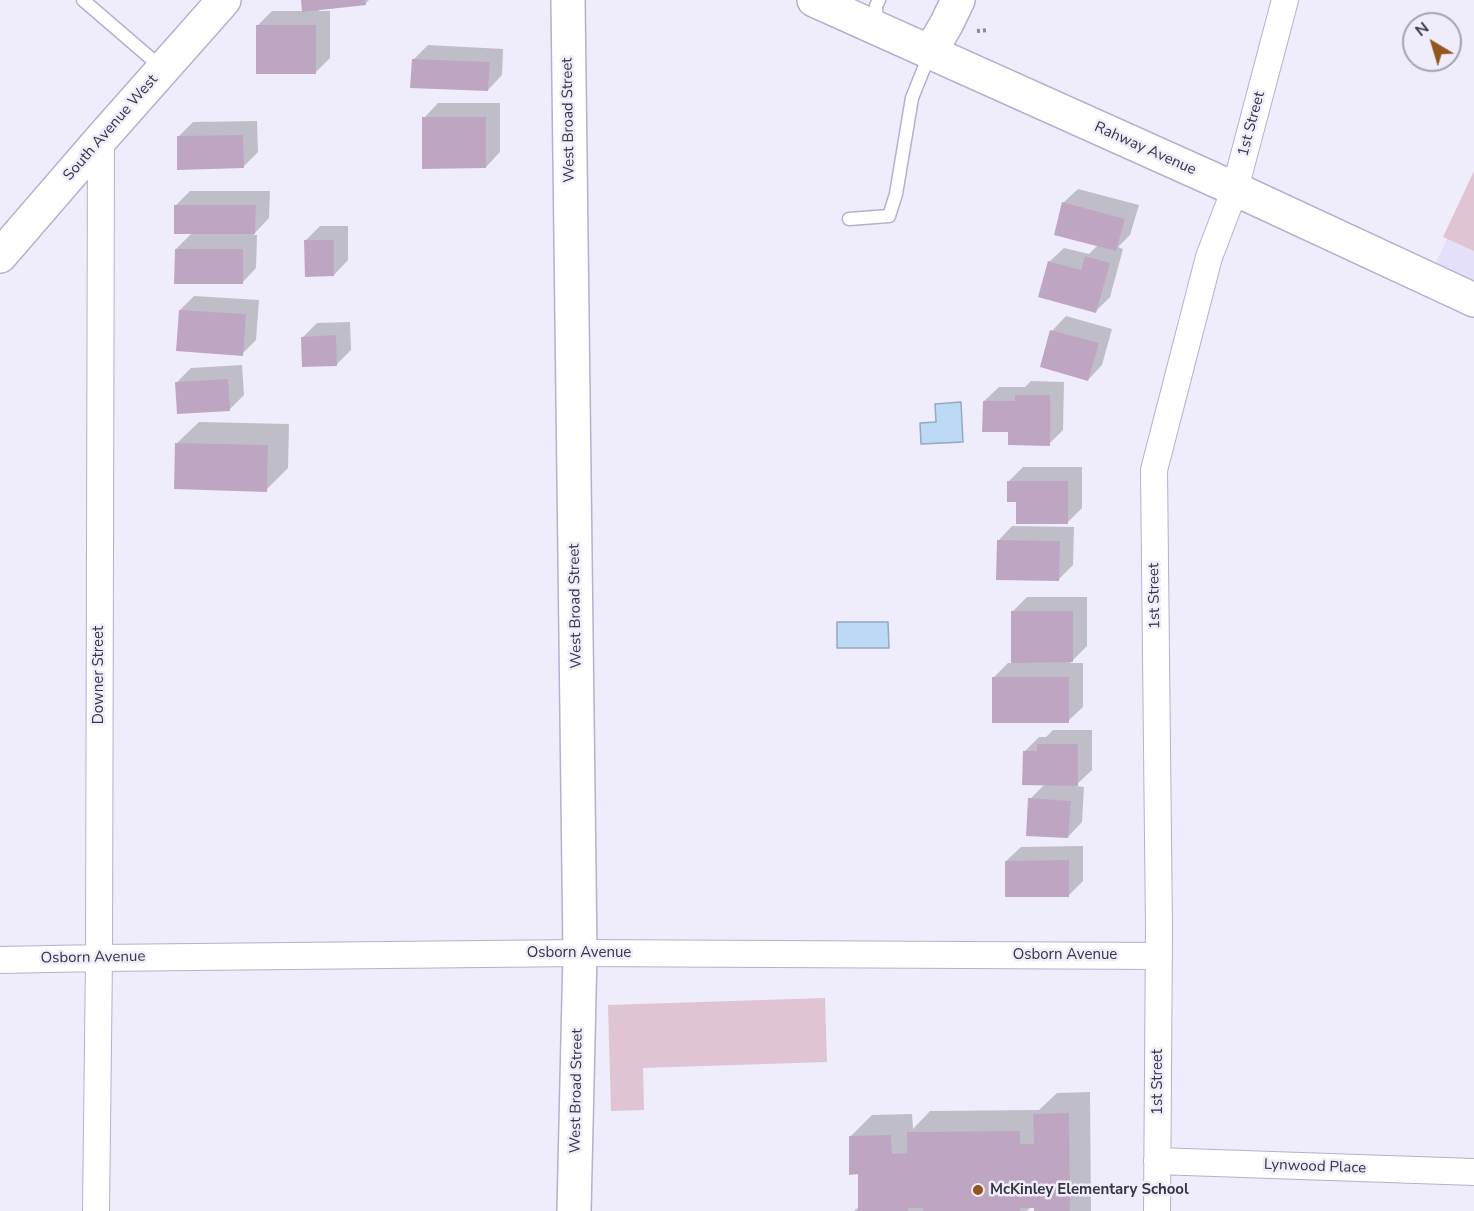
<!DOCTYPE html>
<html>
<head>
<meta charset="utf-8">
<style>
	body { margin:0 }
	#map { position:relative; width:1474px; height:1211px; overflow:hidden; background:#efedfb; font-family:"Nunito Sans",sans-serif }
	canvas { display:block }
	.north { position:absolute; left:1402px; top:12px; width:60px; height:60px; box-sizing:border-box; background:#efedfb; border:2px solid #a5a3b1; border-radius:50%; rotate:322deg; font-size:16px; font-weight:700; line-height:24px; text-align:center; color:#373341 }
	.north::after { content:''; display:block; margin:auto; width:21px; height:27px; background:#94571b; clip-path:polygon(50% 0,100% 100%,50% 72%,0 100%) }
</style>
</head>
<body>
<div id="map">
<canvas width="1474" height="1211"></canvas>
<div class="north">N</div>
</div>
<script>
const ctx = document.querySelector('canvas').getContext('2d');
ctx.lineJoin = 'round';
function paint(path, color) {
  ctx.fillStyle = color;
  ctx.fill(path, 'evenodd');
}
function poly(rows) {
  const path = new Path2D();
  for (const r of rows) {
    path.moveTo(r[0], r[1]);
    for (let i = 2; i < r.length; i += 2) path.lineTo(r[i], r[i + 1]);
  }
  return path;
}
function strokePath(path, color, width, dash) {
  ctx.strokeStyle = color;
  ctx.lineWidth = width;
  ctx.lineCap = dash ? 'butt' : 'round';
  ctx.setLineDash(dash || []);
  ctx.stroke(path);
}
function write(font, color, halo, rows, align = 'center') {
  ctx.font = font + ' "Nunito Sans",sans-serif';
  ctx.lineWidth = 5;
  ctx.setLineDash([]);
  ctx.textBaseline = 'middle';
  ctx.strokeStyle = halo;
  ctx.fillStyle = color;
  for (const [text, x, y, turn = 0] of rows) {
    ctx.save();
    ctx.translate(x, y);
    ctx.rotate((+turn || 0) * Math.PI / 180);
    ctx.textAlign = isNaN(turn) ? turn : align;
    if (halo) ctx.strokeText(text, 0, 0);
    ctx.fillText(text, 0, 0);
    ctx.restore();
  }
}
const built = poly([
	[1474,178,1474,300,1429,279]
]);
const green = poly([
	[1474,171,1474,251,1443,237],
	[825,998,827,1062,643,1068,644,1110,611,1111,608,1005]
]);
const water = poly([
	[961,402,963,442,921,444,920,423,936,422,935,404,961,402],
	[837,622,888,622,889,648,837,648,837,622]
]);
const shadow = poly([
	[302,0,369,0,365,4,319,9,319,11,330,11,330,58,315,73,258,25,272,11,304,11],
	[428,45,503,49,502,75,488,90,413,60],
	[438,103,500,103,500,152,486,167,424,118],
	[257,121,258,152,243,167,178,137,193,122],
	[1078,189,1139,205,1130,235,1118,247,1123,249,1110,297,1096,311,1049,262,1064,248,1089,254,1098,245,1063,203],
	[190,191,270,191,269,218,253,235,257,235,256,268,242,283,176,249,192,233,176,205],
	[320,226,348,226,348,260,334,275,306,240],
	[194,296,259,300,256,340,242,354,180,310],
	[1066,316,1112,329,1102,365,1088,380,1052,331],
	[350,322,351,350,337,364,303,337,317,323],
	[242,365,244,395,229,410,177,382,191,368],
	[1031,381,1064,382,1063,430,1049,444,1009,431,984,401,999,387,1025,387],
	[199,422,289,424,288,468,266,490,177,443],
	[1023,467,1082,467,1082,508,1067,523,1017,501,1008,482],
	[1012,526,1074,527,1073,565,1058,580,998,541],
	[1027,597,1087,597,1087,646,1070,663,1083,663,1083,707,1068,721,993,678,1008,663,1012,663,1013,611],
	[1053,730,1092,730,1092,770,1075,786,1084,787,1082,822,1068,837,1030,799,1045,784,1024,752,1039,737,1046,737],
	[1083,846,1083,881,1069,895,1006,861,1021,847],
	[1090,1092,1091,1211,1036,1211,1036,1206,1032,1206,1027,1211,854,1211,860,1206,860,1173,851,1136,872,1115,912,1114,913,1129,930,1111,1039,1110,1057,1093]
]);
const building = poly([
	[301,0,365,0,366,5,302,12],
	[256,25,316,25,316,74,256,74],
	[412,59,490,62,488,91,410,88],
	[422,117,486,117,486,168,422,169],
	[243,135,244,168,177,170,177,136],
	[1062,202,1125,219,1116,251,1054,235],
	[174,205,256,205,255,234,174,234],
	[304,240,334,240,334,276,305,277],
	[175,249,243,249,243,284,174,284],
	[1085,256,1110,263,1096,313,1038,297,1048,261,1081,270],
	[179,310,246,314,243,356,176,351],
	[1050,330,1099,343,1088,381,1040,367],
	[336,335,337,366,302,367,301,337],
	[228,379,230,411,177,414,175,382],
	[1015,395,1050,395,1050,446,1008,445,1008,432,982,432,983,401,1015,401],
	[175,443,268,445,267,492,174,489],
	[1007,481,1068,481,1068,524,1016,524,1016,502,1007,502],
	[997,540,1060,541,1059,581,996,580],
	[1011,611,1073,611,1073,662,1011,663],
	[992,677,1069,677,1069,723,992,723],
	[1037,744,1078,744,1078,786,1022,785,1023,751,1037,751],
	[1028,798,1071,801,1068,838,1026,836],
	[1069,860,1069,897,1005,897,1005,861],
	[1069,1113,1070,1211,1034,1211,1034,1208,1020,1208,1020,1211,923,1211,923,1208,908,1208,908,1211,858,1211,858,1174,849,1175,849,1136,891,1135,892,1154,907,1153,907,1132,1020,1131,1020,1144,1034,1144,1033,1114]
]);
const path = poly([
	[977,31,988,30]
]);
const lane = poly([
	[83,0,162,68],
	[877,26,876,6,879,0],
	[849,219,889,216,896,194,912,98,930,53]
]);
const street = poly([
	[0,960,99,958,580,953,1159,956],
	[1157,1161,1474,1172],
	[96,1211,99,958,101,139],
	[1157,1211,1159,930,1154,470,1209,257,1235,189,1285,0]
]);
const secondary = poly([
	[568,0,580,953,574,1211],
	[814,0,1235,189,1474,300],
	[930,52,947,23,958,0],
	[0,256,101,139,224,0]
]);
const markers = [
	[978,1190,6,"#94571b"]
];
const streetNames = [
	["West Broad Street",569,120,-91],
	["1st Street",1252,124,-75],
	["South Avenue West",111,128,-49],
	["Rahway Avenue",1145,149,24],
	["1st Street",1155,596,-91],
	["West Broad Street",576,606,-91],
	["Downer Street",99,675,-90],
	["Osborn Avenue",579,953],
	["Osborn Avenue",1065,955],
	["Osborn Avenue",93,958,-1],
	["1st Street",1158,1082,-90],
	["West Broad Street",577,1091,-89],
	["Lynwood Place",1315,1167,2]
];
const poiNames = [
	["McKinley Elementary School",990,1190]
];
paint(built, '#e5e0f9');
paint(green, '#e0c4d3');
paint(water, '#bcdaf5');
strokePath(water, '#94a8bf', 1.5);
paint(shadow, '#0003');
paint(building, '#bea6c3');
strokePath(lane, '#b6afd0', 15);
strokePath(street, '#b6afd0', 28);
strokePath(secondary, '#b6afd0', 36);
strokePath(path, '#8d8997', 4, [3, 3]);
strokePath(lane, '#fff', 12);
strokePath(street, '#fff', 26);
strokePath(secondary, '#fff', 33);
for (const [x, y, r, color] of markers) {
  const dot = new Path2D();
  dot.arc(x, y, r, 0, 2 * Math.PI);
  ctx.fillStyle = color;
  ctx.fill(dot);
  strokePath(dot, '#efedfb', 2);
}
write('15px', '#373341', '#efedfb', streetNames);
write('bold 15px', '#373341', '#efedfb', poiNames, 'left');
</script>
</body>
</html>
